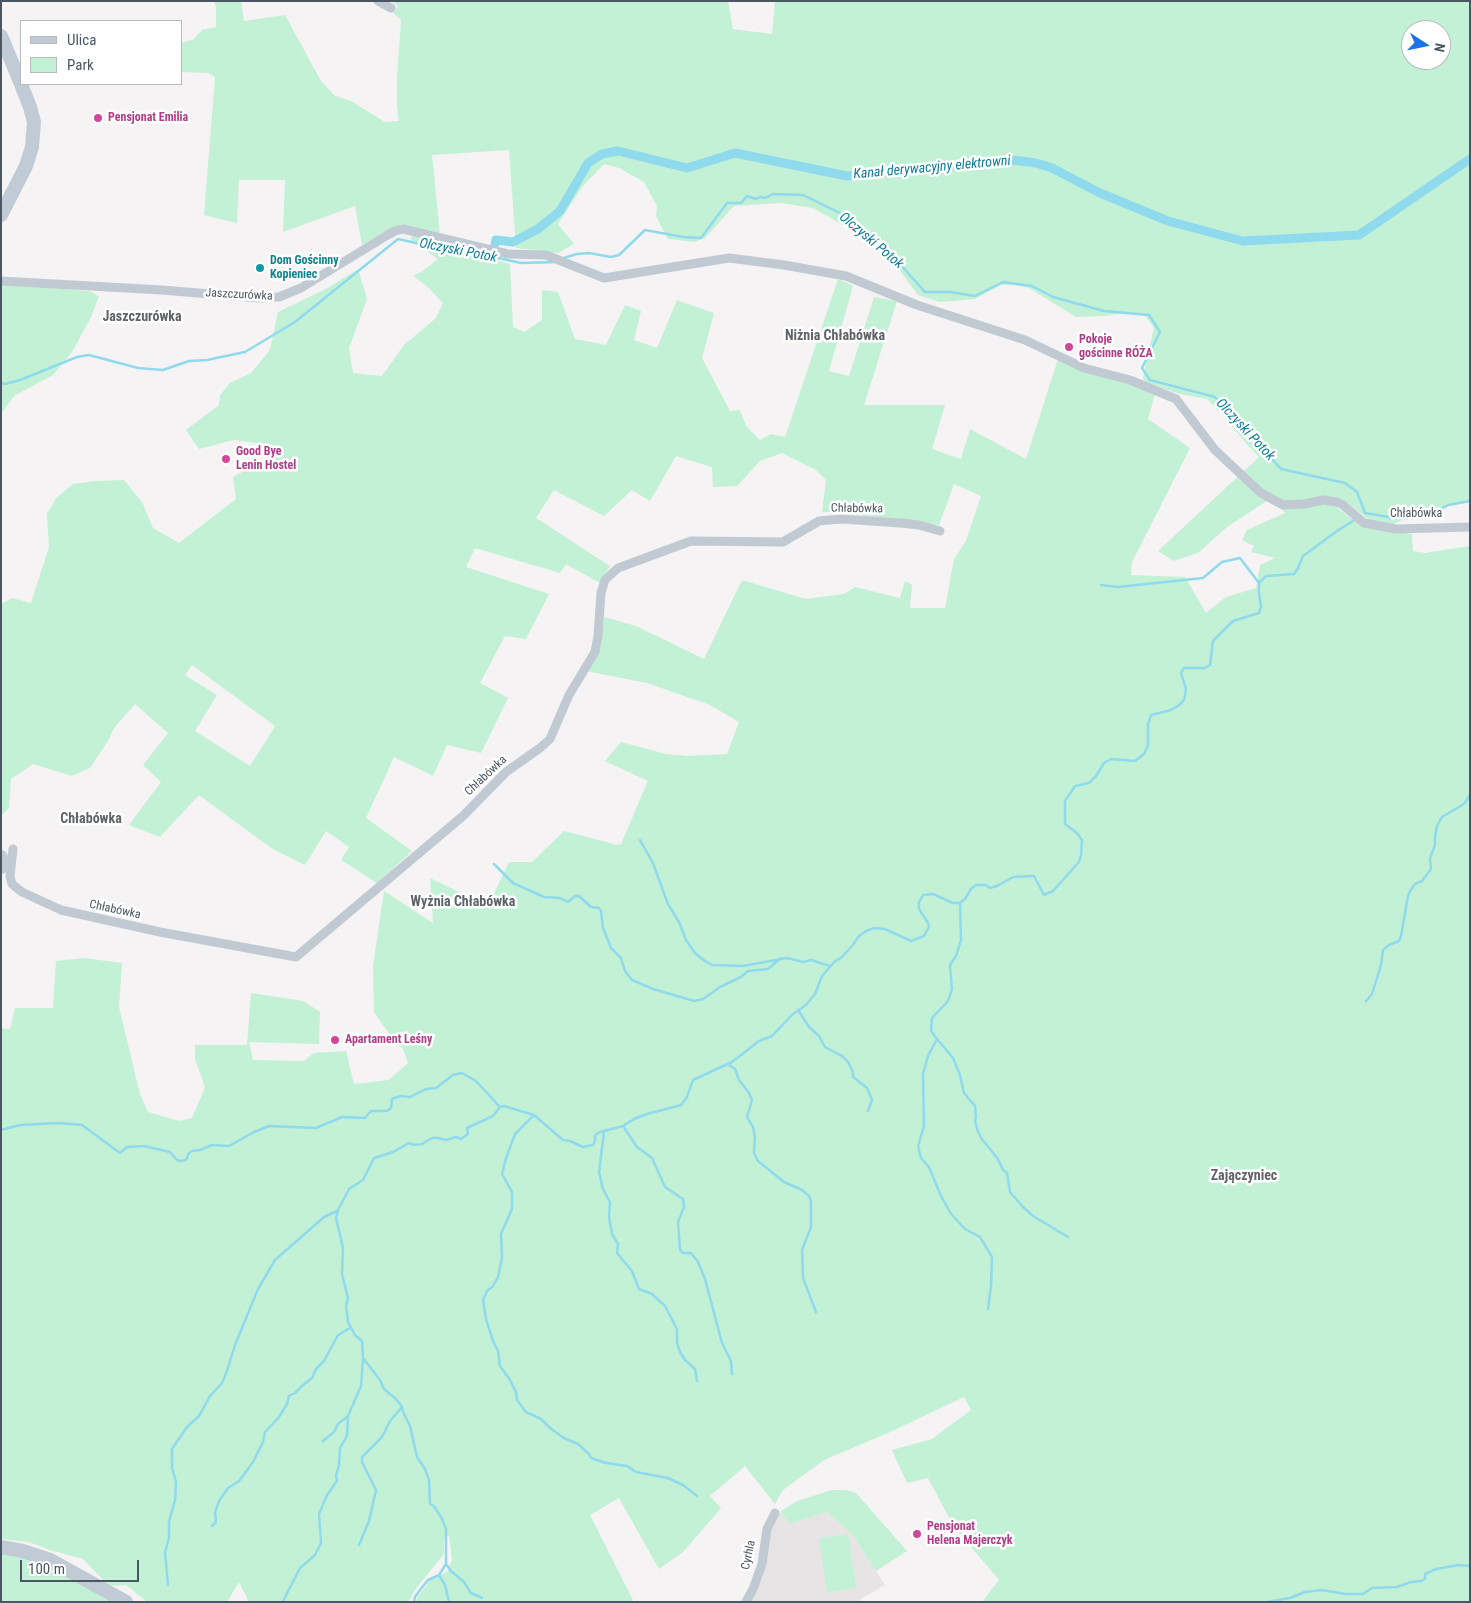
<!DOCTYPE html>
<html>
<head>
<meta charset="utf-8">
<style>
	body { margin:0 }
	#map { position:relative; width:1471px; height:1603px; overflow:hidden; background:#f5f3f3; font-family:"Roboto Condensed",sans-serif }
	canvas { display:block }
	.frame { position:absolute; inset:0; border:2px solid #4a5661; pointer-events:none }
	.legend { position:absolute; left:20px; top:20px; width:162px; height:65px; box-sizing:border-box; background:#fff; border:1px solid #b7bbc0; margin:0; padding:6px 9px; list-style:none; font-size:15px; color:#4a5661 }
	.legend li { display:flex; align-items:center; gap:10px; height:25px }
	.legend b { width:25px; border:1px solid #b7bbc0 }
	.north { position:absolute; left:1401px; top:20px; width:50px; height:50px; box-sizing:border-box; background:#fff; border:1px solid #b7bbc0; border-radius:50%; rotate:101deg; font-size:14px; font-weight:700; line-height:20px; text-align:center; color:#4a5661 }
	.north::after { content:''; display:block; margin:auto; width:18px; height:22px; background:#1a73e8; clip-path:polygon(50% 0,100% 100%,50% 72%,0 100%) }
	.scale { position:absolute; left:20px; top:1560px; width:119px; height:22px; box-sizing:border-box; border:2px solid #4a5661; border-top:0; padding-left:6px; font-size:15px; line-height:18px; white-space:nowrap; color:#4a5661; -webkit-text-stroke:4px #fff; paint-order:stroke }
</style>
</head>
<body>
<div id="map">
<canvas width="1471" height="1603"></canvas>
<div class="frame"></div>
<ul class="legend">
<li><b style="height:6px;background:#c1cbd6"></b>Ulica</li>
<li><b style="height:14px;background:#c3f1d5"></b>Park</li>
</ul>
<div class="north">N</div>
<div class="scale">100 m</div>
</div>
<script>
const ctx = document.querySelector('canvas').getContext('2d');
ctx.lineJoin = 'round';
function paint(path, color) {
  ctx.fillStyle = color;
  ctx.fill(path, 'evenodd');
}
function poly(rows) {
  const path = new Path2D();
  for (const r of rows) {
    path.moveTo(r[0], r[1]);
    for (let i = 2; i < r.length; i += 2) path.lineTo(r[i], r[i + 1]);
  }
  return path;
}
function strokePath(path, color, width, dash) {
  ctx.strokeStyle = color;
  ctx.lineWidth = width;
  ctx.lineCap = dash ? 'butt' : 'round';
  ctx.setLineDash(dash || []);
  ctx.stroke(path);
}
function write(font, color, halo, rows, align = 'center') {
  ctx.font = font + ' "Roboto Condensed",sans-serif';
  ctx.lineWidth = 5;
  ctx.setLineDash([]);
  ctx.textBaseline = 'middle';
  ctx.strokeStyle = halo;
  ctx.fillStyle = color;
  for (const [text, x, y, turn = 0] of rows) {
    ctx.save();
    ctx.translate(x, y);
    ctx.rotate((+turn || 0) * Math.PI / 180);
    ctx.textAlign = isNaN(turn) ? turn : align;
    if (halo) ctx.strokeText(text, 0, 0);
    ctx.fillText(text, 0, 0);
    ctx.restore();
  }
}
const education = poly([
	[781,1511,789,1524,827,1512,851,1533,885,1585,861,1599,861,1602,753,1602,750,1599,773,1525]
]);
const green = poly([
	[213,1,241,1,244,21,285,15,321,81,335,96,351,101,385,122,399,121,397,106,397,78,401,20,393,13,398,6,392,1,728,1,733,29,772,34,775,1,1470,1,1470,501,1411,515,1392,525,1369,520,1348,503,1335,506,1349,517,1363,525,1380,530,1412,534,1413,551,1425,553,1470,546,1470,1602,982,1602,999,1580,954,1527,928,1478,907,1483,892,1450,932,1439,971,1410,964,1397,888,1433,824,1460,783,1490,775,1504,745,1466,710,1496,721,1508,683,1552,659,1569,619,1498,590,1515,633,1600,631,1602,416,1602,417,1598,430,1580,447,1572,452,1560,449,1535,444,1539,444,1554,417,1587,408,1602,249,1602,239,1582,227,1602,147,1602,126,1585,109,1586,83,1559,50,1550,29,1542,1,1539,1,1028,10,1029,15,1008,53,1008,56,961,84,958,122,963,119,1007,140,1094,148,1112,179,1121,192,1118,205,1087,195,1059,195,1045,247,1045,251,993,303,1001,320,1012,319,1044,249,1042,253,1060,304,1061,314,1053,346,1051,354,1084,389,1080,408,1063,403,1049,395,1042,374,1012,373,966,384,891,433,923,430,878,488,906,509,862,532,862,564,831,617,845,621,844,648,781,605,761,621,742,666,754,687,756,727,754,739,722,710,705,647,683,586,671,601,646,604,617,636,626,704,659,742,580,806,599,844,594,855,587,900,598,905,581,912,585,910,608,945,608,954,559,966,541,981,496,954,484,939,525,835,512,822,512,826,480,816,470,782,453,760,461,737,486,713,487,712,467,676,456,650,501,632,490,604,516,554,490,536,518,610,566,600,583,566,564,560,573,475,548,466,567,549,594,526,639,505,636,480,683,508,698,481,753,447,745,433,776,394,757,366,818,412,851,377,883,341,860,349,847,326,831,305,865,271,848,199,795,160,837,129,825,161,782,143,765,168,733,135,704,114,728,108,741,90,768,72,776,33,764,11,779,9,808,1,816,1,604,12,598,31,603,49,547,47,514,56,498,73,484,96,481,124,480,142,502,153,528,179,543,236,499,233,477,264,460,263,444,234,440,199,449,186,430,219,405,220,395,230,383,251,373,270,350,278,312,326,289,358,269,367,299,349,348,353,373,382,376,404,345,436,318,443,303,428,287,413,276,423,271,438,259,411,240,412,234,430,241,510,264,513,327,524,332,542,320,542,290,558,292,575,339,606,345,625,305,641,311,634,340,657,348,677,300,714,313,702,358,730,411,740,410,746,426,760,440,771,434,785,437,838,279,853,286,829,371,849,376,874,297,897,301,864,405,945,405,932,449,961,459,970,429,1026,459,1058,359,1126,380,1155,394,1148,419,1190,448,1132,562,1131,575,1185,577,1206,613,1226,597,1256,588,1260,565,1275,558,1251,552,1254,546,1242,540,1247,530,1285,513,1273,497,1227,527,1198,553,1174,561,1158,551,1259,457,1245,442,1223,415,1207,399,1179,394,1145,382,1143,377,1154,328,1144,314,1126,313,1105,316,1076,317,1029,288,1013,285,1001,285,975,299,940,302,918,295,892,260,848,228,813,208,781,203,734,206,705,238,695,242,668,239,656,216,657,206,644,182,619,168,604,164,582,187,558,224,574,244,558,253,516,248,509,150,432,155,440,235,395,228,362,245,355,206,283,232,285,180,239,180,237,223,204,215,215,77,208,73,181,72,181,43,194,39,202,30,216,27,216,6],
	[1411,30,1441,30,1441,60,1411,60],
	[192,665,275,726,250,766,195,731,217,695,185,675],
	[1,284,89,291,99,296,91,317,72,352,53,375,14,396,1,414],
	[832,1490,846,1490,856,1493,907,1551,876,1571,851,1533,827,1512,789,1524,781,1511,797,1501],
	[848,1534,856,1588,827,1592,819,1538],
	[1,1553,8,1553,45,1565,113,1602,1,1602]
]);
const stream = poly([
	[560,259,577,254,589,253,611,257,619,255,645,230,683,237,701,238,727,203,741,203,747,196,756,199,760,197,765,198,773,194,803,195,846,216,868,239,900,264,925,292,950,292,975,296,1003,282,1032,286,1053,297,1104,311,1149,315,1160,332,1142,368,1150,380,1215,397,1281,469,1345,483,1357,492,1365,513,1400,519,1430,515,1448,505,1470,501],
	[1,383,5,384,20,380,77,357,89,355,138,368,163,370,189,361,207,360,245,352,295,322,398,239,461,253,489,256,521,263,556,262],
	[1101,585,1118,587,1203,578,1222,562,1240,558,1259,583],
	[640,840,653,863,668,904,679,922,686,940,695,953,705,961,712,965,743,966,787,958,803,962,811,960,830,966],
	[494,864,513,883,544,897,560,898,568,902,575,896,579,896,591,907,599,908,601,911,603,928,611,948,621,958,625,971,632,980,653,989,694,1001,703,999,720,987,741,977,748,971,768,969,781,958],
	[960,903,961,940,956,956,950,965,952,989,948,1001,932,1018,931,1031,937,1039,928,1056,923,1074,924,1126,918,1146,921,1158,929,1167,941,1196,951,1214,965,1229,980,1237,992,1257,991,1286,988,1309],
	[1366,1001,1372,994,1381,965,1383,950,1389,945,1399,941,1401,936,1408,896,1410,891,1415,884,1422,881,1431,869,1430,858,1435,845,1435,837,1437,826,1442,817,1464,804,1470,795],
	[798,1010,809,1027,819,1036,825,1047,842,1056,848,1062,853,1072,853,1077,867,1088,872,1100,868,1111],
	[937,1039,953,1058,960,1075,964,1093,975,1106,976,1116,975,1121,977,1129,981,1138,998,1159,1003,1170,1007,1173,1010,1192,1023,1207,1033,1216,1068,1237],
	[728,1064,735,1069,739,1080,749,1093,752,1100,747,1117,753,1127,755,1137,754,1153,758,1161,784,1182,802,1190,809,1196,811,1201,811,1227,802,1250,803,1278,816,1312],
	[534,1115,515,1134,506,1158,502,1174,512,1192,512,1209,501,1234,502,1258,498,1277,493,1286,487,1291,483,1300,486,1319,493,1341,498,1351,500,1366,510,1380,516,1392,517,1400,526,1412,541,1419,550,1428,564,1438,578,1444,589,1454,591,1458,606,1463,627,1466,636,1472,668,1478,683,1485,697,1496],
	[623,1126,637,1147,652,1158,665,1187,683,1199,684,1207,678,1222,680,1250,683,1253,691,1253,698,1262,705,1279,722,1343,731,1361,732,1374],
	[1,1130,20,1125,58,1123,82,1125,120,1153,127,1147,144,1146,170,1152,177,1160,180,1161,186,1160,189,1153,192,1151,200,1150,212,1145,229,1146,254,1132,269,1126,316,1128,342,1117,365,1118,371,1111,387,1111,391,1108,392,1099,400,1096,410,1097,426,1089,436,1088,453,1075,462,1073,476,1081,500,1107,504,1106,534,1115,563,1140,570,1141,583,1147,593,1145,595,1141,595,1135,600,1132,623,1126,634,1119,647,1114,681,1105,687,1097,693,1080,732,1062,759,1041,772,1036,793,1014,806,1005,815,994,822,976,835,961,841,958,852,946,859,936,866,931,874,928,885,929,911,941,924,936,929,927,928,923,919,909,919,902,923,895,933,894,953,903,960,903,965,899,971,889,976,885,986,885,990,888,997,886,1013,877,1030,876,1034,876,1044,895,1053,891,1079,862,1081,855,1082,840,1077,833,1065,824,1065,801,1075,786,1089,783,1096,776,1104,763,1111,759,1135,761,1144,754,1148,745,1148,724,1151,715,1171,710,1178,706,1184,700,1186,689,1181,673,1184,668,1205,668,1210,665,1213,641,1233,621,1259,613,1261,606,1259,593,1259,583,1266,576,1294,574,1298,568,1303,556,1337,531,1353,521],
	[604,1132,599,1172,603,1189,610,1202,609,1217,612,1234,618,1244,617,1253,632,1271,639,1289,652,1294,665,1306,677,1329,677,1343,680,1352,685,1360,695,1369,697,1381],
	[323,1441,334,1432,338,1424,348,1416],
	[212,1526,216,1522,215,1513,219,1501,228,1488,239,1481,253,1462,263,1442,265,1432,279,1417,287,1404,289,1396,295,1393,303,1385,312,1378,316,1369,324,1361,338,1335,350,1328],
	[359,1545,369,1521,376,1490,362,1462,362,1457,382,1437,390,1421,402,1407],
	[446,1564,451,1571,464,1582,471,1593,482,1598],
	[439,1575,445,1585,449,1602],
	[168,1585,165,1552,169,1538,169,1522,175,1500,176,1482,172,1468,172,1449,187,1427,199,1416,210,1396,222,1383,227,1371,235,1345,258,1289,275,1260,324,1217,337,1211],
	[283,1601,300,1568,315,1555,321,1543,319,1514,327,1495,337,1481,336,1476,339,1465,340,1448,347,1436,348,1416,361,1386,363,1359],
	[414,1602,415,1597,423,1586,428,1580,439,1575,446,1564,446,1529,442,1519,434,1506,430,1504,429,1480,425,1469,417,1457,410,1426,403,1412,402,1407,396,1399,384,1389,380,1380,363,1358,362,1341,355,1335,348,1322,346,1306,348,1298,342,1274,343,1248,336,1218,338,1210,349,1189,363,1180,374,1158,393,1152,409,1143,414,1145,422,1144,432,1138,438,1138,446,1140,456,1137,461,1139,468,1134,467,1128,493,1116,500,1107],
	[1267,1602,1290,1598,1305,1592,1322,1590,1346,1594,1363,1594,1372,1588,1397,1587,1411,1582,1421,1581,1425,1579,1425,1574,1436,1569,1458,1565,1470,1566]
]);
const canal = poly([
	[495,244,496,240,513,242,538,229,560,211,588,163,602,154,618,151,687,168,735,153,847,176,1012,160,1036,163,1052,168,1100,193,1168,221,1243,241,1359,235,1470,159]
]);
const street = poly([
	[378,1,391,8],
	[1,281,162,290,259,298,279,297,301,288,386,236,395,231,403,229,508,254,546,255,604,278,729,258,784,265,846,276,917,305,1025,340,1084,368,1130,380,1176,399,1215,450,1261,493,1283,505,1304,504,1323,500,1337,502,1343,505,1364,523,1396,529,1470,527],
	[13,849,10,876,12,884,22,892,61,910,160,932,296,957,463,816,506,772,540,748,550,739,569,695,595,652,598,636,601,593,605,580,618,568,691,541,783,542,819,521,841,519,901,523,919,525,940,531],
	[746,1602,753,1589,762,1564,767,1529,775,1513]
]);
const secondary = poly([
	[1,36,21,84],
	[1,215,26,166,32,147,34,122,30,107,21,84],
	[1,857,1,867],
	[1,1547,23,1551,50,1560,126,1602]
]);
const markers = [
	[98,118,5,"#d1479c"],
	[260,268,5,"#0f9aa8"],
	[1069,347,5,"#d1479c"],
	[226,459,5,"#d1479c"],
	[335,1040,5,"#d1479c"],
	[917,1534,5,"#d1479c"]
];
const hotelNames = [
	["Pensjonat Emilia",108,118],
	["Pokoje",1079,340],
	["gościnne RÓŻA",1079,354],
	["Good Bye",236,452],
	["Lenin Hostel",236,466],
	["Apartament Leśny",345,1040],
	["Pensjonat",927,1527],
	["Helena Majerczyk",927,1541]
];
const cultureNames = [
	["Dom Gościnny",270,261],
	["Kopieniec",270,275]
];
const streetNames = [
	["Jaszczurówka",239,295,3],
	["Chłabówka",857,509,1],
	["Chłabówka",1416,514],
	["Chłabówka",486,776,-43],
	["Chłabówka",115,910,12],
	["Cyrhla",749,1555,-78]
];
const waterNames = [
	["Kanał derywacyjny elektrowni",932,168,-5],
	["Olczyski Potok",871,241,40],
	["Olczyski Potok",458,251,11],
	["Olczyski Potok",1245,430,47]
];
const neighbourhoodNames = [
	["Jaszczurówka",142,317],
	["Niżnia Chłabówka",835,336],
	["Chłabówka",91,819],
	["Wyżnia Chłabówka",463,902],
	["Zajączyniec",1244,1176]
];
paint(education, '#e6e4e5');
paint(green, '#c3f1d5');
strokePath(stream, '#90daee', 2.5);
strokePath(canal, '#90daee', 9);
strokePath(street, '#c1cad2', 9);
strokePath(secondary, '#c1cbd6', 14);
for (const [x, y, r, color] of markers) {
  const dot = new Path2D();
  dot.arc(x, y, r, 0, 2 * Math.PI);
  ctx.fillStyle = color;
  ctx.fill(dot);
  strokePath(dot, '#fff', 2);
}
write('bold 12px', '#b23c85', '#fff', hotelNames, 'left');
write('bold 12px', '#0d838f', '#fff', cultureNames, 'left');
write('12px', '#4a5661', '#fff', streetNames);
write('italic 14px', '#0c7c9b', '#fff', waterNames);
write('bold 14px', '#5f6368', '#fff', neighbourhoodNames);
</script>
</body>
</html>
